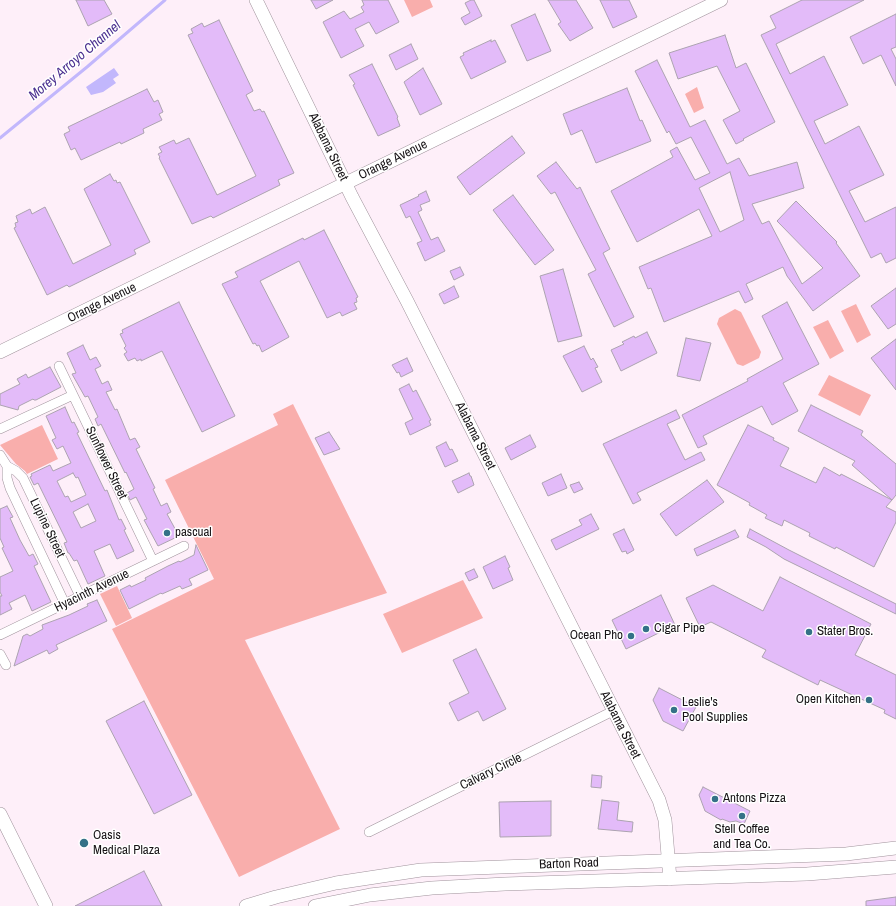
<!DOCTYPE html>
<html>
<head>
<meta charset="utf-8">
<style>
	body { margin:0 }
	canvas { display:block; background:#feeff9 }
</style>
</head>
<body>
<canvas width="896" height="906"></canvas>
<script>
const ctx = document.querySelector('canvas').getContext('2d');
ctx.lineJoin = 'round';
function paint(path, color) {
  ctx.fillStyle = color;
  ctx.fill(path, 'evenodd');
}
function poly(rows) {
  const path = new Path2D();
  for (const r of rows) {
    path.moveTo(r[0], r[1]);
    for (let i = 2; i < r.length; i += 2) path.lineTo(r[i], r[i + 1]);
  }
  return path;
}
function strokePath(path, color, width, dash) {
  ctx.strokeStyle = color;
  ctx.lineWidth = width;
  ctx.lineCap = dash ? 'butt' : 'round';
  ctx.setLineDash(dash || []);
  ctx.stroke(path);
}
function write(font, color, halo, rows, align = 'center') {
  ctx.font = font + ' "Archivo Narrow",sans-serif';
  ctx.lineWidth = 3;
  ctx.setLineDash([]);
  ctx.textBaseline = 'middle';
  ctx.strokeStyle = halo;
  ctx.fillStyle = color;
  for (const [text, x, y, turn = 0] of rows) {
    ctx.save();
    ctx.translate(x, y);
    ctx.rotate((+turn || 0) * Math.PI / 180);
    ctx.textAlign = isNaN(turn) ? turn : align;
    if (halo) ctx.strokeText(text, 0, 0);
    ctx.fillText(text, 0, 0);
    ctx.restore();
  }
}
const green = poly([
	[404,0,430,0,433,7,412,17],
	[697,87,704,108,694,113,685,94],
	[856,304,871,335,857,343,841,311],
	[735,309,741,312,761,352,759,358,743,366,737,364,717,324,719,318],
	[828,320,844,351,830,359,813,327],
	[829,375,871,395,860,416,818,395],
	[293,404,387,593,245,640,340,829,239,877,112,629,214,579,165,480,278,425,273,414],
	[42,425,58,459,27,474,25,471,16,464,0,445],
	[463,580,483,618,402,653,383,614],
	[117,586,132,618,116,626,100,594]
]);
const water = poly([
	[114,68,119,75,113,79,116,83,103,92,91,95,86,87]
]);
const stream = poly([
	[0,138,87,67,165,0]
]);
const building = poly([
	[76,0,104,0,112,14,88,26,76,0],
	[311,0,333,0,316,9,311,0],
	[362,0,388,0,399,22,376,34,369,22,355,29,364,46,341,58,323,22,344,11,350,19,364,12,361,7,364,5,362,0],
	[471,0,474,0,482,16,465,25,461,18,470,13,465,3,471,0],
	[548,0,576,0,593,28,570,41,558,24,561,22,548,0],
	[600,0,629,0,637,17,613,28,600,0],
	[802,0,864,0,776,44,790,74,824,56,848,105,814,121,825,144,859,126,884,175,849,191,865,222,896,207,896,258,886,263,881,253,871,258,761,35,776,28,770,16,802,0],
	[535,14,551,51,527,61,511,25,535,14],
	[896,14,896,47,891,49,896,59,896,86,881,55,863,64,850,37,896,14],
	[219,20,253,91,246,95,254,111,260,109,262,112,264,111,294,173,278,180,280,185,213,218,211,216,192,224,159,158,160,157,158,154,162,152,159,147,174,140,176,144,189,138,217,195,256,176,188,35,193,33,191,29,202,23,204,27,219,20],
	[725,35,736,68,746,63,775,122,743,139,744,140,736,144,723,120,740,111,717,66,678,79,669,53,725,35],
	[491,40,491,42,495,40,506,62,471,79,460,57,464,55,463,53,491,40],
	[411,44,418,59,396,70,389,55,411,44],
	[657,60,690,127,705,120,727,164,739,158,749,176,797,162,804,188,752,204,762,224,769,221,802,284,823,268,777,221,796,201,837,242,836,243,860,276,813,311,787,276,783,267,746,284,753,299,745,303,739,291,664,322,651,288,648,289,639,267,712,236,699,209,637,242,611,191,673,157,670,151,677,147,695,180,710,173,691,137,676,144,669,131,667,133,635,71,657,60],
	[730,172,744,220,720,232,699,188,730,172],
	[372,64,398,117,397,118,400,126,378,136,353,85,355,84,349,75,372,64],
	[423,68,442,104,420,115,404,82,423,68],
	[627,88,640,121,642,120,651,141,596,163,582,130,571,135,563,114,627,88],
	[147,89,154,102,158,100,163,112,159,114,162,120,143,129,144,133,121,144,120,142,81,160,75,148,71,150,64,134,70,131,68,127,147,89],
	[512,136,525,153,470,195,457,177,512,136],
	[556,162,577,189,580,187,610,249,603,253,634,317,614,327,588,274,596,270,555,192,551,194,537,176,556,162],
	[110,174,114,181,116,180,117,183,120,182,150,242,134,250,136,254,69,287,67,285,47,295,14,228,16,227,15,223,18,222,16,216,30,209,32,214,45,207,73,264,111,245,84,189,110,174],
	[426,191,430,201,420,205,422,210,418,212,431,240,438,237,445,251,425,261,417,243,422,241,410,216,406,218,400,205,419,196,418,195,426,191],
	[513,195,554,250,535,265,493,210,513,195],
	[324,230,358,297,356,298,357,302,354,303,357,309,342,316,340,312,327,318,299,261,260,281,289,337,262,352,259,345,257,346,255,343,253,344,222,284,238,277,235,272,303,238,304,240,324,230],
	[460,267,464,275,454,280,450,271,460,267],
	[563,269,582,336,558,342,540,276,563,269],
	[454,286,459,297,444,304,439,294,454,286],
	[896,288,896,324,888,329,871,306,896,288],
	[179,302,235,416,202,432,162,351,141,361,141,359,137,361,135,358,128,361,124,354,127,352,124,348,126,346,120,334,123,333,122,330,179,302],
	[787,302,819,364,783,383,798,411,772,425,762,406,703,436,707,444,698,448,682,415,748,381,747,379,783,359,762,316,787,302],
	[647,332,657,353,621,371,611,350,624,344,622,342,634,336,635,338,647,332],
	[686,338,711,343,700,381,677,376,686,338],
	[896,339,896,390,871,358,896,339],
	[83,345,90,360,96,357,101,366,95,369,102,384,108,381,112,390,106,392,115,410,117,409,130,440,135,438,140,447,136,449,155,488,153,489,161,506,167,503,171,512,167,514,179,536,158,546,144,520,147,519,136,497,130,500,127,493,134,489,126,472,125,473,101,424,98,426,95,419,98,417,88,396,85,397,72,374,76,373,67,353,83,345],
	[584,346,591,360,593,358,598,367,595,368,602,382,582,392,563,356,584,346],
	[407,358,413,371,401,377,399,372,397,373,392,365,407,358],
	[50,367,61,387,36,400,34,400,33,399,19,406,18,410,0,405,0,394,20,384,17,379,26,374,28,378,50,367],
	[409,384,413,392,416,390,431,420,429,421,431,425,410,435,405,423,413,419,399,389,409,384],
	[811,405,863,431,861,435,896,464,896,495,892,500,852,465,855,461,798,431,811,405],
	[65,407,72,423,74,422,79,432,77,433,105,491,107,490,119,520,121,519,126,529,124,530,134,551,117,559,110,544,94,551,105,576,88,584,77,560,74,561,69,553,68,553,64,543,67,542,38,483,34,485,30,477,32,476,31,474,50,465,53,471,71,463,63,446,57,449,52,440,56,438,46,416,65,407],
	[73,473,76,478,78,477,86,495,71,502,68,496,65,497,57,481,73,473],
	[88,504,96,521,81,528,73,512,88,504],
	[676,410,680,418,667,424,685,460,701,452,705,460,637,493,641,500,633,504,603,444,676,410],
	[748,425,774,438,773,440,789,448,780,466,816,483,824,467,840,476,841,474,892,500,886,507,896,512,896,522,874,567,836,547,835,549,809,536,810,533,784,520,782,526,765,518,767,515,749,505,750,503,717,485,748,425],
	[329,432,340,449,324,455,315,438,329,432],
	[530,435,536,447,511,460,505,448,530,435],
	[446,442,450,450,452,449,458,461,445,467,436,447,446,442],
	[469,473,470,476,471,476,474,485,458,493,452,481,469,473],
	[561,474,567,488,548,496,542,483,561,474],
	[707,480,724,502,676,536,660,514,707,480],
	[579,482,583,489,574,493,570,485,579,482],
	[7,506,13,517,10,518,20,540,29,556,33,554,38,564,34,566,51,602,32,611,25,595,9,603,12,609,0,615,0,596,2,596,0,592,0,577,13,571,2,548,4,547,0,538,0,509,7,506],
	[591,514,599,529,556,550,551,540,582,525,579,520,591,514],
	[624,529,634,550,627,554,626,551,622,552,613,534,624,529],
	[750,529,789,550,896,604,896,614,784,559,766,547,747,537,750,529],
	[735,530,739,537,697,556,694,549,735,530],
	[196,545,208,570,189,579,192,585,182,589,180,586,162,594,161,593,129,609,120,590,130,585,131,587,146,580,145,578,168,566,179,561,180,562,194,555,196,545],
	[505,556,510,567,508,568,513,580,493,589,483,567,505,556],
	[474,569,478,577,469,581,465,573,474,569],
	[780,577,871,624,855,655,896,675,896,719,884,713,885,710,820,680,818,685,762,657,766,650,711,622,700,627,686,598,713,585,763,611,780,577],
	[661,595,675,625,626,649,612,620,661,595],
	[97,600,107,621,56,645,58,649,49,654,47,650,14,666,23,636,27,634,30,636,43,629,42,625,69,615,88,606,87,604,97,600],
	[476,649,506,709,483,721,478,711,458,721,449,703,469,693,453,660,476,649],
	[659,688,696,707,683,731,663,721,653,700,659,688],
	[144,701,192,795,154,814,106,721,144,701],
	[592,775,602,776,601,788,591,787,592,775],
	[703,787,750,811,744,824,736,821,730,822,722,819,721,820,705,811,699,795,703,787],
	[602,800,619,802,617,820,633,822,632,832,598,829,602,800],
	[551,801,551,836,500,837,499,802,551,801],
	[144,871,162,906,75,906,144,871],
	[896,897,896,906,866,906,866,901,896,897]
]);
const street = poly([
	[59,366,153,561],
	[0,429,73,395],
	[0,455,7,466,16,471,23,478,80,596],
	[7,466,7,478,10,488,65,604],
	[0,635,184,546],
	[0,654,6,665],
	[369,832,613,711]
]);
const secondary = poly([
	[256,0,352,197,407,301,659,800,665,820,670,879],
	[0,352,721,0],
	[0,814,46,906],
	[246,906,276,897,336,883,421,870,846,854,896,848],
	[315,906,370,895,432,888,505,884,807,874,896,867]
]);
const markers = [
	[167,533,4,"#347187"],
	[646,629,4,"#347187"],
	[809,632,4,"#347187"],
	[631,636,4,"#347187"],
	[869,700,4,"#347187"],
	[674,710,4,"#347187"],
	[715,799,4,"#347187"],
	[742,816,4,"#347187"],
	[84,843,5,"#347187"]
];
const streetNames = [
	["Alabama Street",328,147,64],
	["Orange Avenue",393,160,-26],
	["Orange Avenue",102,303,-26],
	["Alabama Street",475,436,63],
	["Sunflower Street",106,463,64],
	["Lupine Street",47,528,64],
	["Hyacinth Avenue",92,591,-26],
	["Alabama Street",620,725,63],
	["Calvary Circle",491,772,-26],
	["Barton Road",569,864,-2]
];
const poiNames = [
	["pascual",175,533],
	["Cigar Pipe",654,629],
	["Stater Bros.",817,632],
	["Ocean Pho",623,636,"right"],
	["Open Kitchen",861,700,"right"],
	["Leslie's",682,703],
	["Pool Supplies",682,718],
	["Antons Pizza",723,799],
	["Stell Coffee",742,830,"center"],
	["and Tea Co.",742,845,"center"],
	["Oasis",93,836],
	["Medical Plaza",93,851]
];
const waterNames = [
	["Morey Arroyo Channel",75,61,-40]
];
paint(green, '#f9aeac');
paint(water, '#c2b7fc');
strokePath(stream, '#c2b7fc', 3);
paint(building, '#e3bbf9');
strokePath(building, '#aca3b0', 1);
strokePath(street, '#a0939c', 10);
strokePath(secondary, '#a0939c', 14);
strokePath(street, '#fff', 9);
strokePath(secondary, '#fff', 13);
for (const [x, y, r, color] of markers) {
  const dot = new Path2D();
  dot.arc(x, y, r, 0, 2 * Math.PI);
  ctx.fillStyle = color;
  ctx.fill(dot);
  strokePath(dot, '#fff', 1.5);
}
write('13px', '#171316', '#fff', streetNames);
write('13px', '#171316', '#fff', poiNames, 'left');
write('italic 14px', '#4b3090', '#fff', waterNames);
</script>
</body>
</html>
